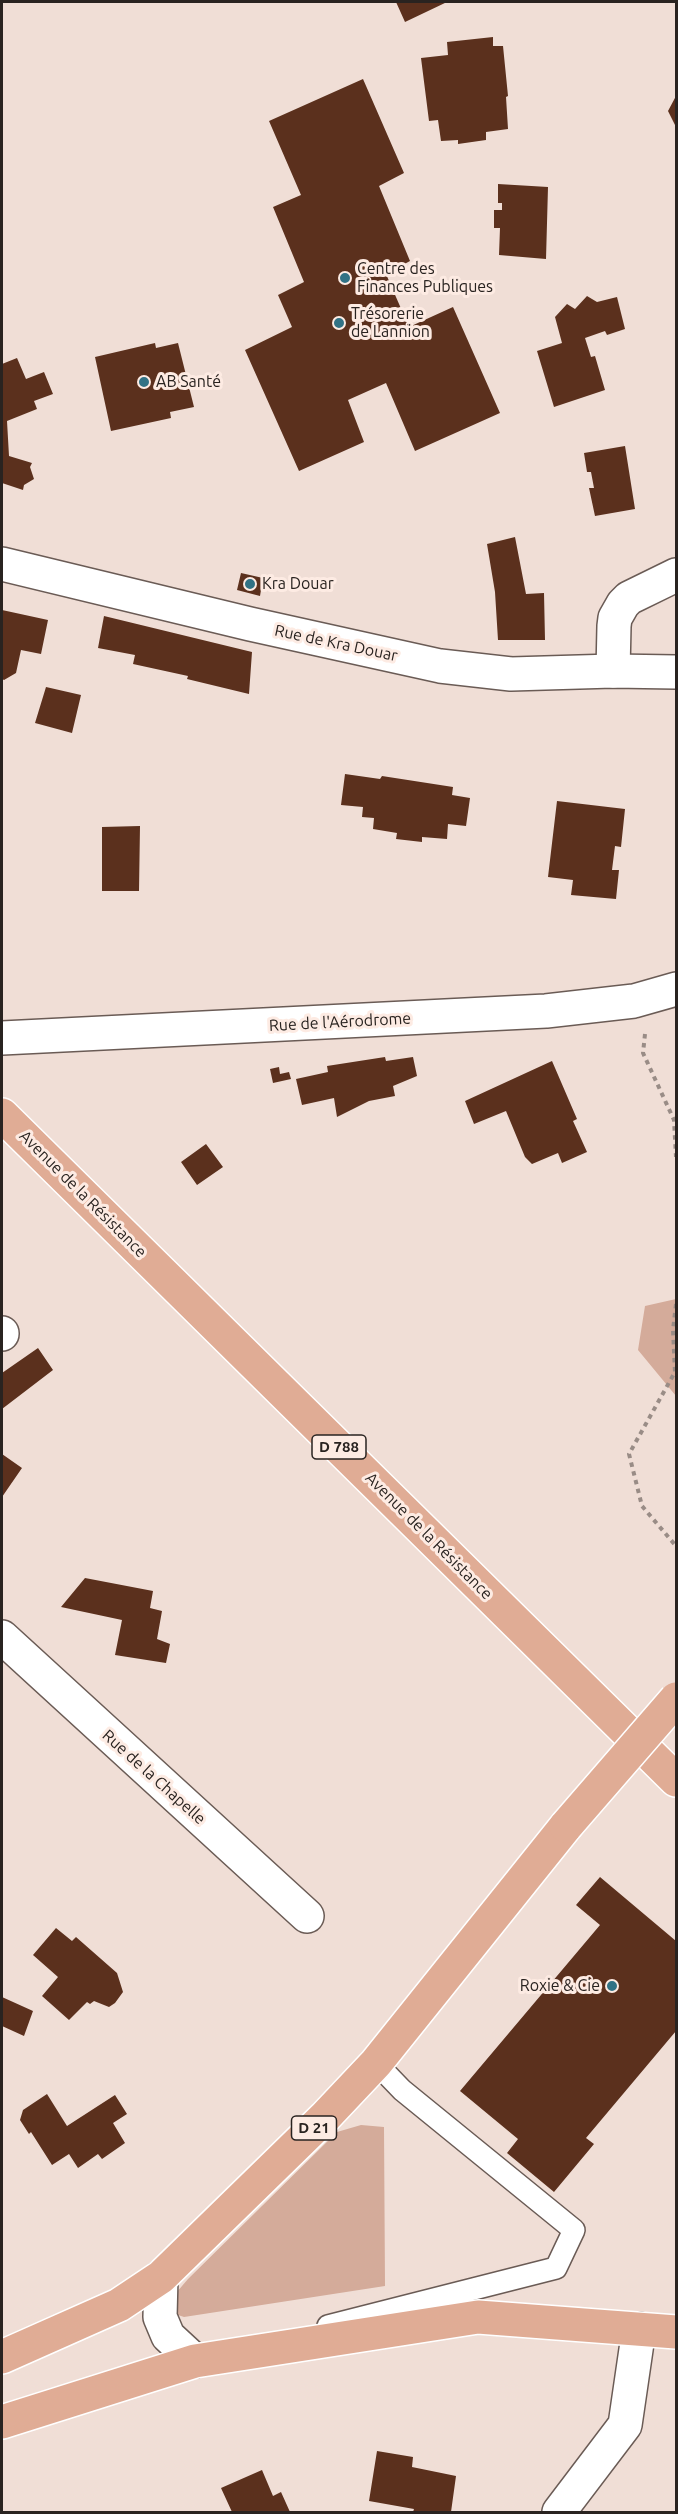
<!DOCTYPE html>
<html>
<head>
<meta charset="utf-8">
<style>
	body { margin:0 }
	#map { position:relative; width:678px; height:2514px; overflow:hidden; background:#f0ded6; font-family:Ubuntu,sans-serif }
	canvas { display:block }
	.frame { position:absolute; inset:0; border:3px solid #292320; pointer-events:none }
</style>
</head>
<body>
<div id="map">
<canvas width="678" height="2514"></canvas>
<div class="frame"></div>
</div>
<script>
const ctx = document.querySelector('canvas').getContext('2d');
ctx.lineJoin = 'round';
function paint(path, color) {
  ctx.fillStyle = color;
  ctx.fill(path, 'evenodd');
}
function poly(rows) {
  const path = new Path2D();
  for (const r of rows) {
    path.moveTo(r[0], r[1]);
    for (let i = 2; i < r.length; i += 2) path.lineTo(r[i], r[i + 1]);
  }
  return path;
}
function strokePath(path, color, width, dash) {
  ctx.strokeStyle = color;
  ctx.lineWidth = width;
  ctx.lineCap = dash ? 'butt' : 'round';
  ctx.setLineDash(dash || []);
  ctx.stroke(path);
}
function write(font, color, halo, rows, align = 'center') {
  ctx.font = font + ' Ubuntu,sans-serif';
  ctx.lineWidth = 6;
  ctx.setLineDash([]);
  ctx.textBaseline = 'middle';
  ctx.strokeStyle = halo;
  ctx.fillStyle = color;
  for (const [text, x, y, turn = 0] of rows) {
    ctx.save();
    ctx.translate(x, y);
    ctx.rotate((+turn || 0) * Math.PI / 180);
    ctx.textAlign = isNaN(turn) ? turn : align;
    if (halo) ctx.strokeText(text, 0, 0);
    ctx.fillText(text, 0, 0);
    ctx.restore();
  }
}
const green = poly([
	[676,1299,676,1396,638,1350,645,1306],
	[361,2125,384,2127,385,2286,184,2317,169,2312,170,2300,188,2279,337,2132]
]);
const building = poly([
	[396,2,447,2,405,22],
	[493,37,493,46,503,46,508,96,506,97,508,129,486,132,486,140,458,144,458,140,441,141,438,120,429,121,421,58,448,55,447,42],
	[363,79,404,173,379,186,410,261,386,274,409,327,453,307,500,413,415,451,386,383,348,400,364,442,299,471,245,350,292,327,278,295,304,282,273,207,301,195,269,121],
	[676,96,676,127,668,111],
	[498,184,548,187,546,259,499,255,500,228,494,228,494,210,502,210,502,203,498,203],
	[587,296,597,302,617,297,625,329,607,335,605,331,585,338,591,357,595,356,605,390,554,407,537,351,562,343,555,317,567,304,575,309],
	[155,343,156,348,178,343,194,407,170,412,171,418,111,431,95,357],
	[17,358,26,379,44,372,53,394,34,401,37,409,7,421,9,456,32,463,30,467,34,479,24,485,23,490,2,483,2,364],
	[625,446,635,509,595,516,589,488,594,488,591,472,587,472,584,453],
	[515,537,526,594,544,593,545,640,498,640,495,592,487,544],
	[241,573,263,578,260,596,237,590],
	[2,610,48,620,41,654,21,650,16,673,4,680,2,679],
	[104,616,252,652,249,694,187,679,188,676,133,664,135,655,98,648],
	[46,687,81,695,72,733,35,723],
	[345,774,380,779,382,776,453,787,452,795,470,798,466,826,448,824,447,839,422,837,422,842,396,839,397,833,373,829,374,818,362,817,363,807,341,805],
	[557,801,625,809,621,847,615,846,612,870,619,870,616,899,571,895,573,880,548,877],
	[140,826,139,891,102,891,102,827],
	[385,1057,386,1061,413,1057,417,1076,393,1086,395,1096,369,1101,337,1117,334,1098,302,1105,296,1079,328,1072,327,1066],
	[552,1061,577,1119,573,1121,587,1152,562,1163,558,1153,532,1164,525,1157,506,1111,474,1124,465,1101],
	[279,1067,280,1074,289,1072,291,1079,273,1083,270,1069],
	[206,1144,223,1167,197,1185,181,1162],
	[38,1348,53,1370,2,1409,2,1373],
	[2,1454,22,1468,2,1497],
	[85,1578,153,1591,150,1608,162,1611,157,1639,170,1644,166,1663,115,1655,122,1620,61,1607],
	[600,1877,676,1941,676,2031,586,2138,594,2144,554,2192,507,2153,518,2139,460,2091,600,1925,576,1905],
	[56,1928,72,1941,76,1937,117,1973,123,1992,115,2003,109,2007,94,2001,90,2004,87,2002,69,2020,42,1996,58,1977,33,1955],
	[2,1997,33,2011,24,2036,2,2026],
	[47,2094,67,2126,115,2095,127,2114,113,2123,125,2143,102,2159,98,2154,78,2168,69,2154,52,2165,31,2132,29,2134,20,2120,23,2110],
	[377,2451,413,2457,412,2467,456,2476,451,2512,413,2512,414,2509,369,2501],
	[262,2470,273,2496,281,2492,290,2512,232,2512,221,2488]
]);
const path = poly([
	[645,1034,643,1053,674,1120,676,1157],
	[676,1304,673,1330,675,1372,629,1454,642,1506,676,1546]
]);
const service = poly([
	[328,2326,556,2268,574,2230,402,2090,376,2063]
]);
const minor = poly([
	[613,671,614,626,615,618,623,604,629,598,676,575],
	[2,1334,2,1333],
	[2,1637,307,1916],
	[161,2277,160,2317,168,2336,195,2361],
	[559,2512,625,2425,639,2329]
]);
const tertiary = poly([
	[2,1038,546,1011,634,1001,676,989]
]);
const secondary = poly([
	[2,564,250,624,440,666,511,674,613,671,676,672]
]);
const primary = poly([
	[2,1115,676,1780],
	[2,2357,119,2305,161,2277,325,2117,376,2063,566,1826],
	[2,2422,195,2361,478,2317,676,2332]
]);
const primaryBridge = poly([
	[566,1826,676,1699]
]);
const markers = [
	[345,278,6,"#317285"],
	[339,323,6,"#317285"],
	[144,382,6,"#317285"],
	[250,584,6,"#317285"],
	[612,1986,6,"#317285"]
];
const shields = [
	[339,1447,54],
	[314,2128,45]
];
const shieldNames = [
	["D 788",339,1447],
	["D 21",314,2128]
];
const poiNames = [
	["Centre des",357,269],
	["Finances Publiques",357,287],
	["Trésorerie",351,314],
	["de Lannion",351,332],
	["AB Santé",156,382],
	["Kra Douar",262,584],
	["Roxie & Cie",600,1986,"right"]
];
const streetNames = [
	["Rue de Kra Douar",336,643,12],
	["Rue de l'Aérodrome",340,1022,-3],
	["Avenue de la Résistance",83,1194,45],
	["Avenue de la Résistance",429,1536,45],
	["Rue de la Chapelle",154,1777,42]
];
paint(green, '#d4ab9a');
paint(building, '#5b301d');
strokePath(service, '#6a5b55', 24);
strokePath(minor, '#6a5b55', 36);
strokePath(tertiary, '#6a5b55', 36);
strokePath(secondary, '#6a5b55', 36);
strokePath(primary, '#fff', 36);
strokePath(path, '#998c86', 4, [4.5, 4.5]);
strokePath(service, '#fff', 21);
strokePath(minor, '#fff', 33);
strokePath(tertiary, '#fff', 33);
strokePath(secondary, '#fff', 33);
strokePath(primary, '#e0ac95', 33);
strokePath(primaryBridge, '#fff', 36, []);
strokePath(primaryBridge, '#e0ac95', 33);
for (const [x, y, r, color] of markers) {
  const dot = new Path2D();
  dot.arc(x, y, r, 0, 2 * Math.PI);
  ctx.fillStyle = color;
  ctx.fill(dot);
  strokePath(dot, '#fdebe3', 2);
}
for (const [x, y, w] of shields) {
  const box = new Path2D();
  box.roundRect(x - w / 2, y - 12, w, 24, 4.5);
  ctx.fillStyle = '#fdebe3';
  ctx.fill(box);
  strokePath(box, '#292320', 1.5);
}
write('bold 15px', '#292320', null, shieldNames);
write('16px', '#292320', '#fdebe3', poiNames, 'left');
write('16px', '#292320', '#fdebe3', streetNames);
</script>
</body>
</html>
